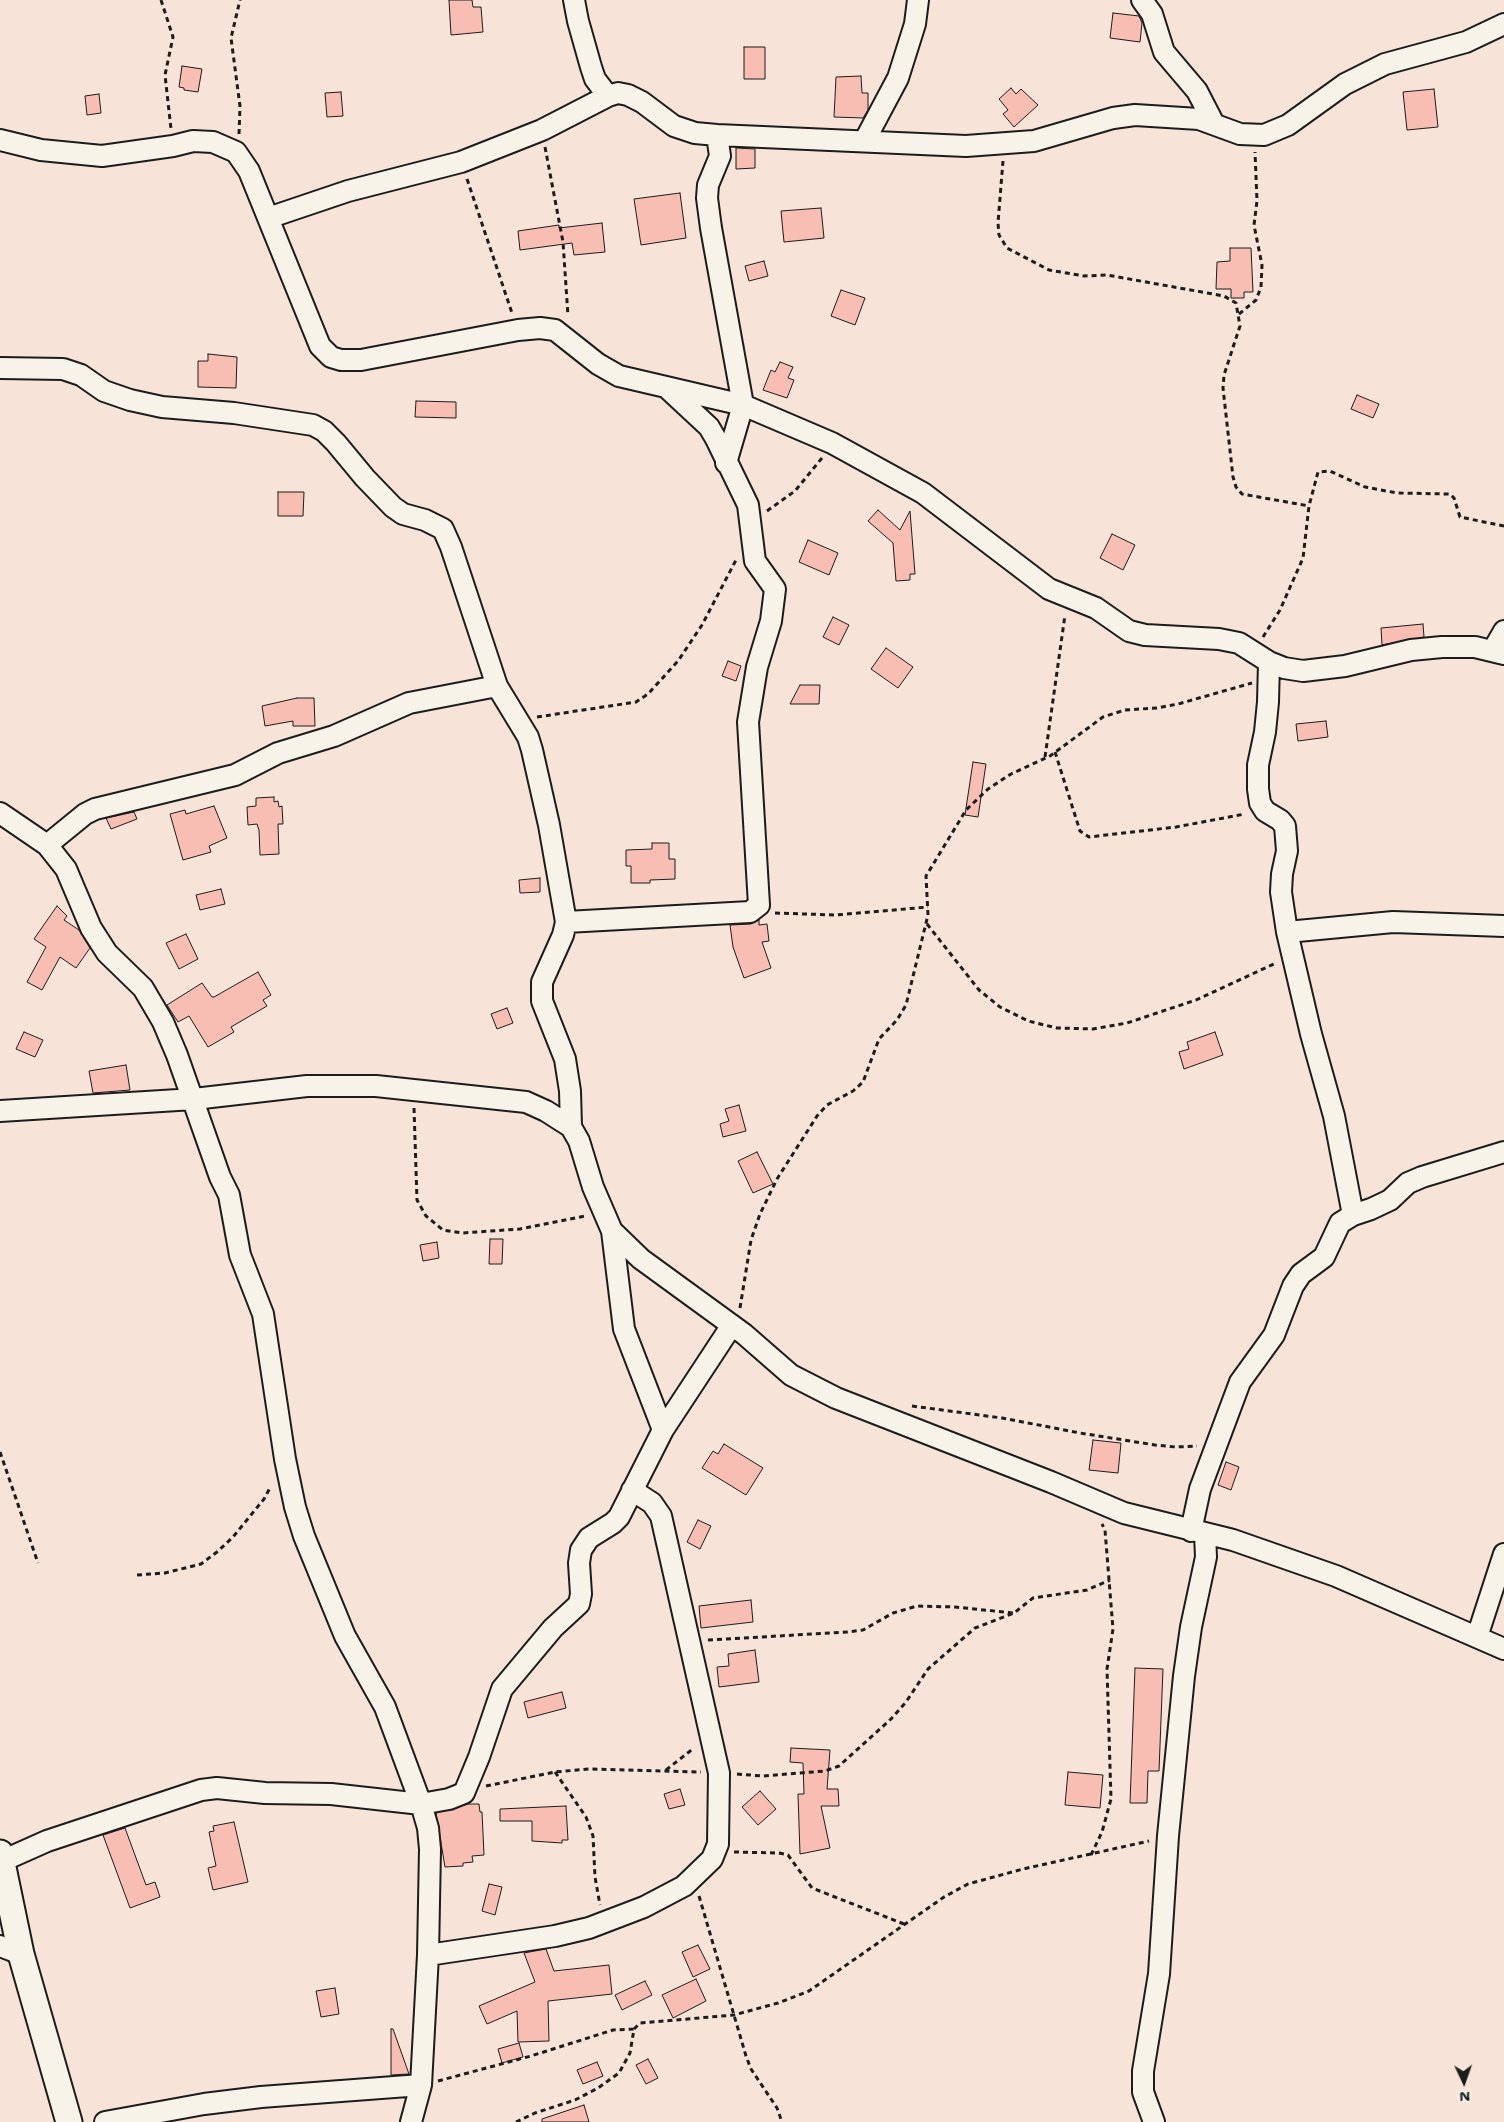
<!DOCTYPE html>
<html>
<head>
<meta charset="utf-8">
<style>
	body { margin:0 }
	#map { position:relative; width:1504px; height:2122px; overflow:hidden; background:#f7e3d8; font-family:"Shantell Sans",sans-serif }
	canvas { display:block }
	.north { position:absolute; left:1439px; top:2057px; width:50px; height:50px; -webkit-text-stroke:4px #f7f3e8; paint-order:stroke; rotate:177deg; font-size:14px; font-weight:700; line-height:20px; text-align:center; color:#1c1c1c }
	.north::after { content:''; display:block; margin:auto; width:18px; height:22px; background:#1c1c1c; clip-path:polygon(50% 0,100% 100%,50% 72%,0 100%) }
</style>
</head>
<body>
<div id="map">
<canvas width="1504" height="2122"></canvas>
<div class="north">N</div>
</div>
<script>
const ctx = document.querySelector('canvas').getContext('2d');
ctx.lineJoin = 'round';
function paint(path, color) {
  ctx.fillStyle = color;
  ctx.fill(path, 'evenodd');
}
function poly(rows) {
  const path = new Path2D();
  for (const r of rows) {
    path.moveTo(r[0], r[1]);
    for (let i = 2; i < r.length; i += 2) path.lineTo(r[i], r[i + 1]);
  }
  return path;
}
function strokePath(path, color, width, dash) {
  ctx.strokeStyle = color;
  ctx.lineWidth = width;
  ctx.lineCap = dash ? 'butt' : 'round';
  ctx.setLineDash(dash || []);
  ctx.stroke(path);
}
const building = poly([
	[449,0,472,0,473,7,481,7,483,32,451,35,449,0],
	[1113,13,1139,16,1142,23,1140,42,1110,38,1113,13],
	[744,47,765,47,765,79,744,79,744,47],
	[182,66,202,69,198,92,184,90,184,88,179,87,182,66],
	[861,76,862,93,868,93,868,110,863,118,834,117,836,77,861,76],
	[1011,88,1016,94,1021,89,1038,105,1014,127,1003,114,1008,110,999,99,1011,88],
	[1434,89,1438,127,1407,130,1403,92,1434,89],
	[341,92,343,116,327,117,325,93,341,92],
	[99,94,101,113,87,115,85,96,99,94],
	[736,148,755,149,755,168,736,169,736,148],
	[680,193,686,238,641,245,634,199,680,193],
	[821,208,824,238,784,242,781,211,821,208],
	[602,223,605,252,574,255,572,243,520,250,518,231,559,225,559,228,602,223],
	[1230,248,1251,248,1253,292,1244,292,1244,298,1231,298,1231,289,1216,289,1217,262,1230,261,1230,248],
	[764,261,768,276,749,281,745,266,764,261],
	[841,290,865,298,855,325,831,316,841,290],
	[208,354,237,357,236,388,198,387,198,361,208,361,208,354],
	[780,362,793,367,788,378,794,380,787,398,763,390,771,370,775,372,780,362],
	[1357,395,1379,404,1373,418,1351,409,1357,395],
	[416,401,456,402,456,418,415,417,416,401],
	[278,492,304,492,303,516,278,516,278,492],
	[878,510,900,530,910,511,915,574,910,574,910,580,896,581,893,543,868,521,878,510],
	[1112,534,1135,545,1123,570,1100,558,1112,534],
	[808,540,838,553,829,575,799,562,808,540],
	[833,617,849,625,839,645,823,637,833,617],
	[1423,624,1424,637,1382,645,1381,628,1423,624],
	[886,648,913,667,898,688,871,669,886,648],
	[728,661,741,666,736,681,722,676,728,661],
	[800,685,820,685,819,704,790,704,800,685],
	[297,698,314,698,315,726,293,726,293,721,265,726,262,706,297,698],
	[1326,721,1328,737,1298,741,1296,724,1326,721],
	[973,762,986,764,978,817,965,815,973,762],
	[274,797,274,802,278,801,279,807,282,806,283,824,278,824,279,854,260,855,259,830,257,824,248,825,247,807,256,806,256,798,274,797],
	[214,806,227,838,209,846,211,852,183,860,170,814,185,810,186,814,214,806],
	[134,812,137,819,111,829,106,818,134,812],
	[652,843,669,843,669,859,675,859,675,879,650,880,650,883,631,883,631,866,626,866,626,850,652,849,652,843],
	[540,878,540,892,520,893,519,880,540,878],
	[221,889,225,904,200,910,196,895,221,889],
	[57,906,67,916,64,920,79,930,90,948,76,968,60,957,42,990,27,982,46,947,34,939,57,906],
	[759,920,759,925,767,924,769,941,762,942,771,968,744,978,733,947,730,925,751,924,759,920],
	[186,934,198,959,179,969,166,943,186,934],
	[258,972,271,995,263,1000,267,1006,231,1027,234,1032,208,1047,189,1016,178,1022,167,1005,202,983,212,997,214,997,258,972],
	[507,1008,513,1023,497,1029,491,1014,507,1008],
	[24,1032,43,1040,35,1057,16,1049,24,1032],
	[1215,1032,1223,1055,1184,1069,1179,1052,1189,1049,1187,1042,1215,1032],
	[126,1065,130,1090,93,1093,89,1071,126,1065],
	[739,1105,746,1131,723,1137,720,1124,729,1121,725,1109,739,1105],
	[757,1152,773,1184,753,1193,738,1161,757,1152],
	[490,1239,503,1239,502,1264,489,1264,490,1239],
	[437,1242,439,1258,423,1261,420,1245,437,1242],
	[1093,1440,1121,1443,1118,1473,1089,1470,1093,1440],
	[724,1444,763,1468,746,1495,702,1468,713,1451,718,1454,724,1444],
	[1226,1462,1239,1467,1231,1490,1218,1485,1226,1462],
	[698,1520,711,1526,700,1549,687,1542,698,1520],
	[751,1600,753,1622,701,1628,699,1606,751,1600],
	[755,1650,759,1682,719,1687,717,1667,729,1666,728,1654,755,1650],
	[1135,1668,1163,1669,1159,1771,1148,1771,1147,1803,1130,1803,1135,1668],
	[562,1692,566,1708,528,1718,524,1702,562,1692],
	[791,1748,830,1750,827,1789,838,1789,839,1806,821,1806,830,1848,800,1854,798,1794,804,1794,803,1763,790,1762,791,1748],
	[1068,1772,1103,1775,1100,1808,1065,1805,1068,1772],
	[680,1789,685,1805,669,1809,664,1794,680,1789],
	[760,1791,776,1809,758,1825,742,1807,760,1791],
	[468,1804,479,1804,480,1812,482,1812,484,1855,472,1856,473,1862,463,1863,463,1866,445,1867,436,1813,468,1804],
	[566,1806,568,1840,562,1840,562,1843,532,1841,532,1821,500,1821,500,1809,566,1806],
	[234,1822,248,1882,213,1890,208,1868,216,1866,209,1832,214,1831,213,1826,234,1822],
	[125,1828,146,1885,155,1882,160,1897,130,1908,103,1835,125,1828],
	[489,1884,502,1887,495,1915,482,1911,489,1884],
	[698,1945,710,1969,693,1977,682,1952,698,1945],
	[546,1949,554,1971,609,1965,612,1994,548,2001,549,2041,518,2042,517,2011,487,2024,479,2006,535,1982,524,1953,546,1949],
	[696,1979,706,2001,673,2018,662,1995,696,1979],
	[645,1981,652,1995,622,2010,615,1995,645,1981],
	[335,1988,339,2014,321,2017,316,1991,335,1988],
	[391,2029,393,2029,409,2074,391,2075,391,2029],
	[519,2043,523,2057,502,2063,498,2049,519,2043],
	[648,2059,658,2078,646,2084,636,2065,648,2059],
	[597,2062,603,2076,583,2084,577,2070,597,2062],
	[584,2105,589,2122,542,2122,542,2119,584,2105]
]);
const path = poly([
	[161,0,173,37,165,75,171,129],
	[239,134,240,106,231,38,240,0],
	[545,147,563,242,568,316],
	[1003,161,998,223,999,235,1007,248,1049,270,1084,276,1107,275,1224,296,1236,303,1240,326,1224,375,1223,388,1233,477,1236,487,1242,494,1309,506],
	[467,179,512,313],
	[1239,314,1256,300,1261,287,1262,265,1254,225,1257,201,1255,152],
	[767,511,795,491,822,458],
	[1263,637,1280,610,1303,558,1309,506,1318,472,1330,471,1365,487,1397,493,1450,494,1454,498,1460,517,1504,526],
	[537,717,636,702,648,694,678,661,702,625,736,560],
	[1055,752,1080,831,1089,837,1176,827,1245,814],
	[1045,757,1065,615],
	[775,913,836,915,928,907],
	[927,924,979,990,1000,1007,1028,1021,1057,1028,1093,1029,1127,1023,1196,1000,1276,963],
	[414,1108,417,1200,426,1216,443,1230,462,1233,520,1229,585,1216],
	[740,1308,751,1240,760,1214,777,1179,817,1116,827,1105,853,1091,863,1082,879,1039,897,1020,906,1005,928,915,926,876,966,810,988,789,1011,774,1050,756,1103,717,1125,710,1157,708,1178,704,1252,683],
	[912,1406,1002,1418,1080,1433,1155,1445,1176,1447,1197,1446],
	[0,1452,38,1563],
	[137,1575,165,1573,201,1564,217,1552,233,1537,264,1499,271,1486],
	[708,1640,848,1632,863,1630,893,1613,917,1606,955,1607,1013,1613],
	[666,1770,694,1748],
	[555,1772,586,1817,593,1836,595,1877,600,1905],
	[737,1774,763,1776,825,1771,839,1766,891,1719,906,1702,928,1669,975,1628,1014,1613,1033,1598,1087,1590,1110,1580],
	[486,1786,555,1772,589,1769,701,1772],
	[734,1852,779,1853,788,1855,812,1888,904,1924],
	[1091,1855,1102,1832,1111,1799,1107,1669,1113,1629,1105,1530,1102,1524],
	[699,1896,746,2056,751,2069,777,2108,782,2122],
	[438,2081,531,2056,613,2030,634,2029],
	[516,2122,535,2113,575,2100,598,2088,619,2073,630,2053,634,2029,640,2023,734,2015,778,2003,809,1991,944,1897,968,1884,1023,1869,1149,1841]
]);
const minor = poly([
	[574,0,578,21,591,67,595,79,608,96],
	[1142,0,1152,14,1164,52,1197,91,1213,122],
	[717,135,720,156,708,185,707,198,711,228,743,405,726,463],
	[0,140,41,150,102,156,173,146,193,141,213,142,236,152,249,171,320,346,331,357,341,360,361,360,518,330,540,328,555,330,598,364,619,376,743,405,832,443,923,493,1049,589,1096,608,1129,631,1145,635,1219,639,1239,643,1269,662,1284,668,1303,671,1345,666,1411,650,1442,647,1475,647,1504,654],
	[865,140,898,78,915,24,918,0],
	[268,218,348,191,461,162,542,130,608,96,618,93,628,95,642,102,674,126,695,133,717,135,966,146,1034,141,1113,118,1135,115,1199,119,1240,134,1264,135,1288,125,1345,84,1385,64,1466,42,1504,24],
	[0,368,63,369,81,375,104,391,130,400,162,407,234,413,313,425,324,431,336,443,365,478,393,507,403,514,425,520,443,529,451,547,497,686,528,737,532,750,549,825,566,922,563,935,542,982,542,1001,565,1059,570,1091,571,1127],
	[1493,650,1504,631],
	[1269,662,1268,702,1265,732,1258,765,1258,789,1260,803,1265,811,1280,820,1285,826,1287,851,1282,874,1281,892,1287,932,1311,1034,1334,1116,1353,1215],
	[0,813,47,845,66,869,91,928,107,953,143,988,163,1022,177,1055,220,1177,229,1195,240,1255,263,1314,285,1459,295,1507,304,1536,345,1636,385,1707,421,1804,428,1828,430,1849,428,1955,421,2085,411,2122],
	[47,845,85,814,95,809,235,775,278,753,334,736,409,703,497,686],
	[566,922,750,912,759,905,748,722,757,667,771,621,775,589,755,561,748,505,716,439,709,427,666,387],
	[1287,932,1393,922,1504,926],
	[0,1111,194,1099,307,1086,376,1086,526,1102,546,1111,571,1127,579,1141,593,1187,612,1231,641,1259,744,1334,791,1375,836,1398,1051,1482,1124,1513,1233,1540,1336,1576,1504,1649],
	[612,1231,624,1329,663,1430],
	[1191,1531,1200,1489,1240,1382,1274,1335,1293,1286,1301,1274,1324,1257,1340,1223,1353,1215,1371,1209,1390,1200,1408,1183,1422,1177,1504,1152],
	[1477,1637,1504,1554],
	[2,1861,47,1841,201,1790,217,1788,265,1793,331,1794,421,1804,449,1799,464,1793,479,1757,502,1689,553,1628,579,1604,581,1594,579,1563,581,1550,589,1538,613,1523,619,1517,663,1430,732,1325],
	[0,1946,21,1954],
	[428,1955,555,1936,589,1928,644,1907,684,1886,712,1859,718,1844,719,1773,661,1516,652,1503,632,1490],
	[105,2122,204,2104,261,2097,421,2085],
	[1154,2122,1143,2092,1143,2071,1159,1974,1168,1836,1184,1676,1191,1627,1206,1557,1205,1534]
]);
const tertiary = poly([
	[0,1853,21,1954,69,2122]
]);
paint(building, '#f8bdb3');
strokePath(building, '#1c1c1c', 1);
strokePath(minor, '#1c1c1c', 24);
strokePath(tertiary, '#1c1c1c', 29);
strokePath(path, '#1c1c1c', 3, [5, 4]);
strokePath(minor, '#f7f3e8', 20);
strokePath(tertiary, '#f7f3e8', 25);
</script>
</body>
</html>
